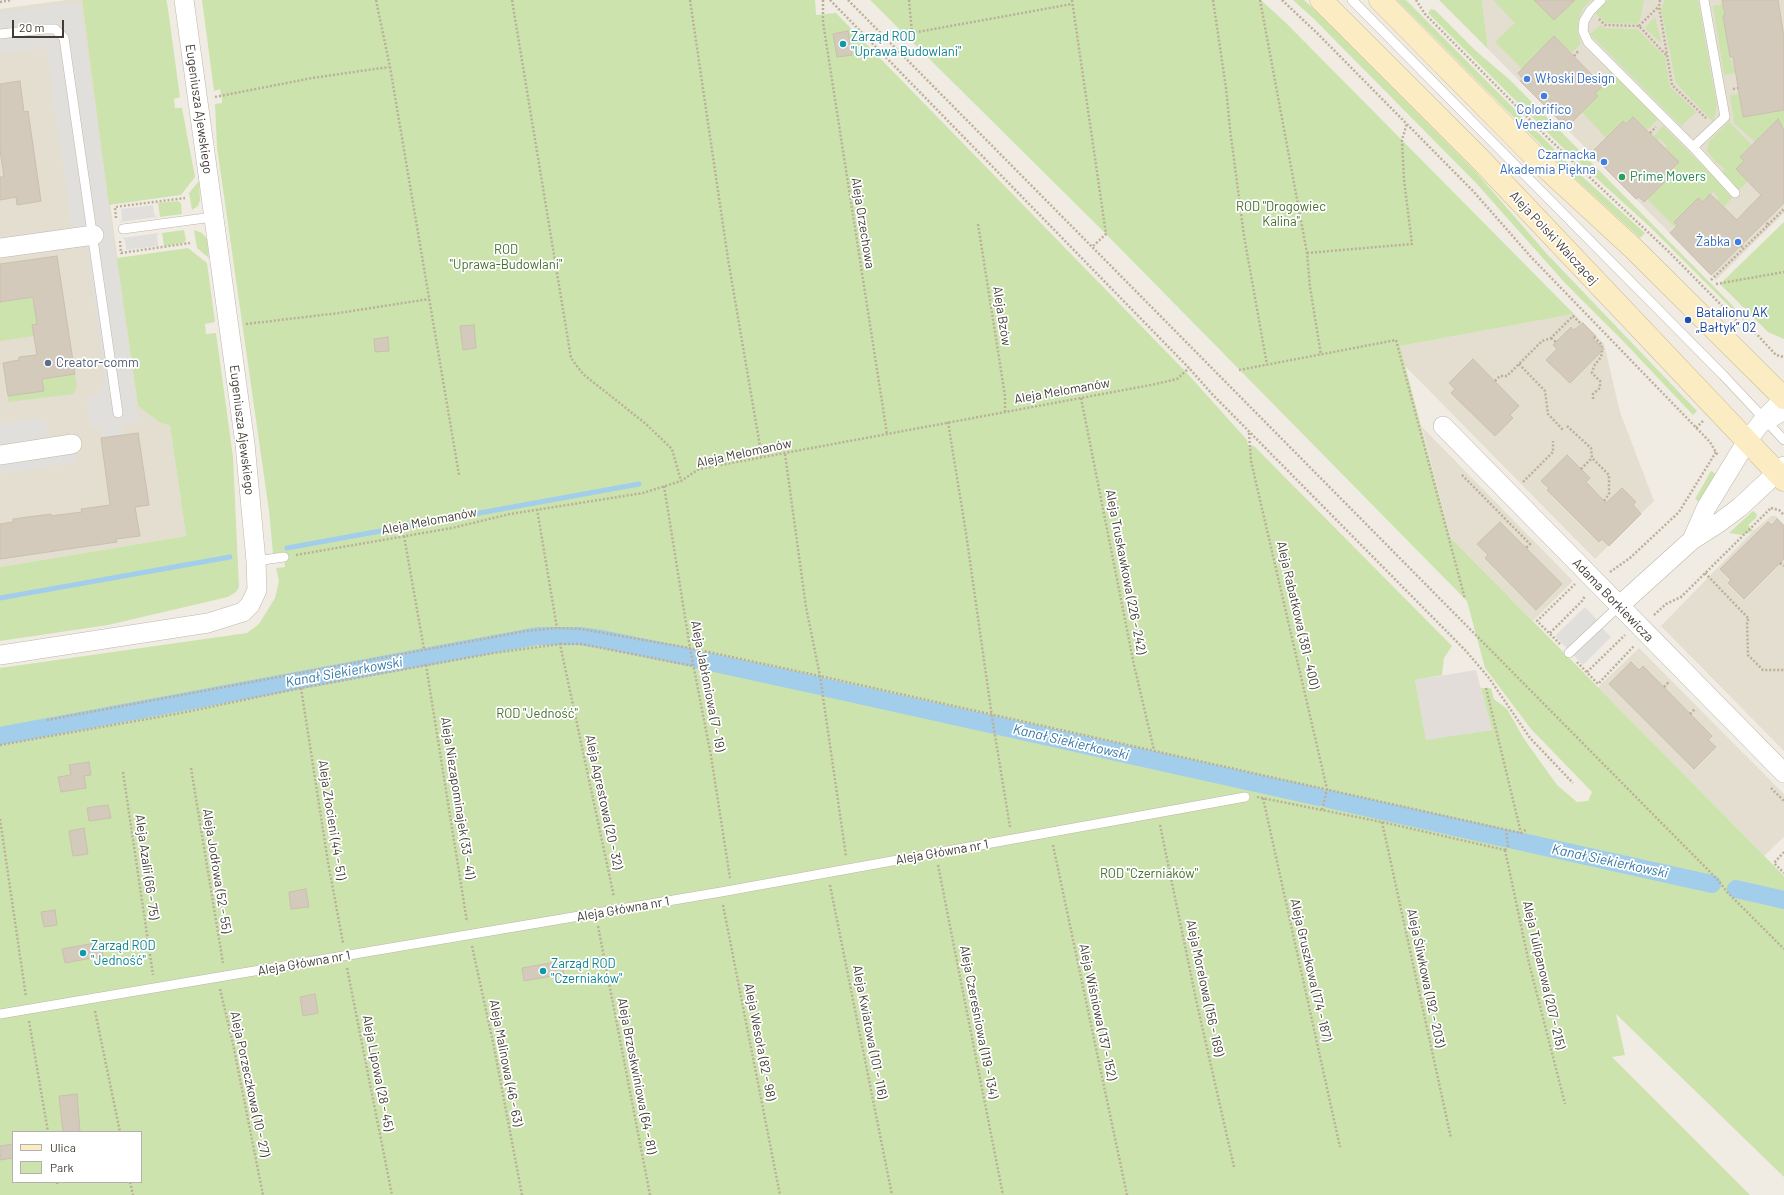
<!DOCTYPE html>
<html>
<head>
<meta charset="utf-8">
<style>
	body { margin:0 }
	#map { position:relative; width:1784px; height:1195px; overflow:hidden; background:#f0ece3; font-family:Barlow,sans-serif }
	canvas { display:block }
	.legend { position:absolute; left:12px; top:1131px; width:130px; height:52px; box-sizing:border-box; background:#fff; border:1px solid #b3b1ae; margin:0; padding:5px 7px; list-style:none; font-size:12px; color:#423c34 }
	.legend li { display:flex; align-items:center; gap:8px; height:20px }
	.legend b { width:20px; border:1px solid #b3b1ae }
	.scale { position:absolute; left:12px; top:20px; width:52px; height:18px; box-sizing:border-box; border:2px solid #423c34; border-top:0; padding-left:5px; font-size:12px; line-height:14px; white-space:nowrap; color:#423c34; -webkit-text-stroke:3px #fff; paint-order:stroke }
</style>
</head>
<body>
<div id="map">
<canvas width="1784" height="1195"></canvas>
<ul class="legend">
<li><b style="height:5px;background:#fbecc3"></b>Ulica</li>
<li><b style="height:11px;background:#cce3ae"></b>Park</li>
</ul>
<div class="scale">20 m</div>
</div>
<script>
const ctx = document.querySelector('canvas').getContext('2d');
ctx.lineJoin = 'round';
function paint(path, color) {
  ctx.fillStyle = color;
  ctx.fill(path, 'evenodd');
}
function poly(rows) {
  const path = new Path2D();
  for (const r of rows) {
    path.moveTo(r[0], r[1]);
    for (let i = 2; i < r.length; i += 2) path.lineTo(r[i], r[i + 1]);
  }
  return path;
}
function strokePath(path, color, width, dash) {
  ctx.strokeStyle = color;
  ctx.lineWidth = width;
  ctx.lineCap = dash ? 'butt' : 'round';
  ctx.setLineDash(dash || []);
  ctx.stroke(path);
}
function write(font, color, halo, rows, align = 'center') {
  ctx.font = font + ' Barlow,sans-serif';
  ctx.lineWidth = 3.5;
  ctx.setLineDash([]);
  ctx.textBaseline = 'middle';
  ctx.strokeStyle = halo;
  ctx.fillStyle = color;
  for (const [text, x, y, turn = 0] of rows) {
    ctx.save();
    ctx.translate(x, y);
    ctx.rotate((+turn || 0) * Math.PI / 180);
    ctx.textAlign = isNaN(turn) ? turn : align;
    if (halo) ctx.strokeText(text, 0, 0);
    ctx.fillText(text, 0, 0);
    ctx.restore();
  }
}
const residential = poly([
	[66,0,82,0,138,406,159,422,170,426,186,536,0,567,0,9],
	[1482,0,1784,0,1784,213,1716,280,1488,49],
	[1574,314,1604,344,1620,412,1654,501,1595,559,1405,366,1400,346],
	[1422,427,1573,581,1533,621,1450,537],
	[1771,516,1776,516,1784,524,1784,751,1661,626,1753,531],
	[1639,648,1784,794,1784,837,1764,856,1598,687]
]);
const industrial = poly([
	[1476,670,1492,730,1426,741,1415,680]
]);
const green = poly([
	[82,0,166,0,167,2,180,97,174,99,175,108,182,108,195,177,181,195,109,205],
	[202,0,815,0,816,15,836,13,1186,372,1247,440,1248,445,1254,446,1452,646,1444,658,1442,675,1415,680,1426,740,1492,730,1481,688,1491,688,1494,699,1507,709,1524,739,1557,785,1577,802,1588,801,1592,792,1531,729,1485,668,1467,601,1102,230,870,0,1261,0,1286,23,1574,314,1400,346,1450,537,1784,876,1784,1177,1616,1014,1625,1055,1612,1057,1750,1195,0,1195,0,668,247,633,259,624,275,598,279,581,276,568,285,567,283,552,273,554,269,511,217,147,215,104,222,103,222,100,220,89,214,91],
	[13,1132,141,1132,141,1182,13,1182],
	[1293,0,1304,0,1318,13,1474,170,1547,254,1697,411,1693,415,1623,341,1565,283,1476,183,1313,18],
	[1397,0,1406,0,1576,171,1645,233,1640,238,1564,168],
	[1439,0,1482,0,1488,49],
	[1493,0,1534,0,1550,16,1553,14,1557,17,1575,0,1591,0,1583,8,1578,21,1578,33,1581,43,1572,53,1558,40,1522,69,1495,42,1515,23],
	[1608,0,1644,0,1640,20,1637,24,1606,23,1595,13],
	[1665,0,1698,0,1717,106,1713,122,1676,83,1661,8],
	[1723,4,1725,26,1780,17,1784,32,1784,37,1728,47,1730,57,1736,73,1724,75,1713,6],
	[1431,9,1435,10,1476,51,1510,80,1732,305,1750,327,1649,226,1562,147,1428,13],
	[1655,17,1662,44,1645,28],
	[1601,25,1604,28,1637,29,1665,57,1670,87,1696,112,1681,126,1590,34],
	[1611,72,1658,119,1647,130,1633,117,1626,124,1622,121,1606,138,1582,112,1598,96,1595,93,1603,85,1601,83],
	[1739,94,1742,117,1784,110,1784,130,1781,125,1768,137,1764,133,1755,142,1734,123,1730,95],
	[1729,122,1752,145,1740,157,1744,161,1736,169,1748,181,1738,191,1722,173,1725,169,1715,161,1707,151,1709,141],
	[1663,126,1733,196,1724,207,1717,201,1719,198,1713,192,1703,202,1698,198,1674,221,1678,225,1676,228,1647,199,1674,173,1671,170,1679,162,1665,148,1667,146,1659,138,1657,141,1653,137],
	[199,181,200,200,198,206,192,210,189,193],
	[178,201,181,203,182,214,160,217,158,203],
	[1784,222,1784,339,1768,332,1720,284],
	[184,230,186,240,183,243,164,246,162,233],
	[194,230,202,233,207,239,209,258,197,248],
	[188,248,207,263,215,322,205,324,206,334,216,333,233,457,239,587,236,592,228,597,108,625,0,641,0,567,186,536,170,426,159,422,138,406,117,258],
	[32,293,37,324,34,336,0,341,0,302,24,299,24,294],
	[75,374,77,387,73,394,8,402,8,396,43,391,42,379],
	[1711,471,1716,474,1701,503,1695,499],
	[1753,511,1757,514,1756,518,1748,525,1753,531,1743,535,1729,533]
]);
const parking = poly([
	[80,2,139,421,122,424,123,434,102,438,101,427,91,428,86,398,98,395,105,380,87,246,84,227,72,228,46,48,0,54,0,13],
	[153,205,154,214,157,217,120,222,122,219,121,209],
	[159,233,157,236,158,246,126,250,125,240,122,238],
	[39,418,49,427,45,430,47,441,0,448,0,424],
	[75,451,77,462,0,474,0,462],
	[1585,607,1603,626,1602,628,1611,637,1583,665,1555,636]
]);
const stream = poly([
	[287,548,639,484],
	[0,598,230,557]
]);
const canal = poly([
	[696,659,820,686],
	[823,687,1319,797],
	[0,736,537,636,579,636,602,639,689,657],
	[1328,799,1504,838],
	[1509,839,1712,884],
	[1736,889,1784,900]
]);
const building = poly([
	[1534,0,1575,0,1554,20,1534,0],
	[1722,0,1778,0,1784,37,1784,110,1743,117,1733,57,1730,57,1723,16,1725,15,1722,0],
	[848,31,852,55,837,57,833,34,848,31],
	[1554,36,1603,86,1595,93,1598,96,1569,125,1564,119,1561,122,1520,81,1523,79,1518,73,1554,36],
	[20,81,24,112,28,111,41,201,17,205,16,197,0,200,0,177,4,177,0,150,0,84,20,81],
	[1633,117,1679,162,1671,170,1674,173,1644,202,1639,197,1636,199,1596,159,1598,156,1593,151,1623,121,1626,124,1633,117],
	[1778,119,1784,130,1784,203,1711,275,1670,233,1678,225,1674,222,1698,198,1703,202,1710,194,1737,220,1749,207,1761,195,1736,169,1744,161,1740,157,1778,119],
	[57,256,75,374,42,379,44,391,8,396,3,363,19,360,19,357,37,355,32,325,37,324,33,297,0,302,0,264,57,256],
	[1583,323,1596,336,1593,339,1604,349,1570,383,1546,360,1557,349,1553,345,1571,327,1574,330,1583,323],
	[474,325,476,348,463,350,460,326,474,325],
	[388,337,389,351,375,352,374,339,388,337],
	[1473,359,1519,406,1510,415,1513,418,1495,436,1451,393,1455,389,1449,383,1473,359],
	[138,433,149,505,135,507,140,536,116,539,117,542,0,559,0,524,13,522,13,519,51,514,51,516,82,512,81,509,110,505,101,438,138,433],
	[1567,455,1590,478,1586,482,1606,503,1622,488,1636,502,1633,505,1641,514,1609,546,1602,539,1599,542,1547,490,1549,488,1541,481,1567,455],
	[1777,519,1784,526,1784,559,1744,599,1728,583,1731,580,1720,569,1768,522,1772,525,1777,519],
	[1500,522,1562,584,1536,610,1485,558,1488,555,1477,544,1500,522],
	[1631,662,1639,670,1643,666,1712,736,1708,740,1716,747,1694,769,1609,684,1631,662],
	[89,762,91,775,84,776,86,788,61,792,58,777,71,775,69,765,89,762],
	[108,805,111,818,89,821,87,808,108,805],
	[84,828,88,854,73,856,69,831,84,828],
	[306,889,309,907,291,909,289,892,306,889],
	[55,910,57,925,44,927,41,912,55,910],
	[101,942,103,956,65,963,62,949,101,942],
	[561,961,564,974,524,981,522,968,561,961],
	[315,994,318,1013,303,1016,300,997,315,994],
	[77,1094,80,1132,63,1132,59,1096,77,1094],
	[13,1144,13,1158,0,1160,0,1146,13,1144]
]);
const path = poly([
	[376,0,390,67,459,475],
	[512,0,571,358,583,374,646,424,672,449,681,481],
	[690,0,728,259,762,458],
	[823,0,823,22,887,434],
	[830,0,1189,368,1212,394,1466,651,1489,678,1530,738,1573,783],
	[848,0,1717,879,1728,893,1784,949],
	[909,0,912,33,1072,4],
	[1072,0,1106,234,1092,247],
	[1213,0,1226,88,1230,129,1244,236,1267,365],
	[1260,0,1307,253,1310,287,1321,355],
	[1282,0,1318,34,1474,192,1531,257,1710,442,1718,456],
	[1416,0,1425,14,1548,138,1668,251,1737,321,1750,327,1776,355,1784,357],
	[1660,0,1659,6,1672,85,1706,118],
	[0,2,12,0],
	[1599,19,1605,25,1639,26,1667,56],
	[1639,26,1659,6],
	[1574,56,1579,50],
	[1733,89,1738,88],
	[215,97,312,78,389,67],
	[1650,133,1656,127],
	[116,218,115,207,185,198],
	[978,224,1005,396,1005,412],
	[1768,225,1784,209],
	[120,241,121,253,190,243],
	[1741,246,1744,248],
	[1307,253,1412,244,1404,180,1402,140,1407,123],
	[1711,280,1768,225,1766,221],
	[1716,284,1784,272],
	[246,324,339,313,429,299],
	[1594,337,1602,345,1602,347],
	[1551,338,1556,342],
	[1519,364,1545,391,1548,414,1563,430],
	[1239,370,1396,340,1465,599],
	[1495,381,1500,376,1507,376,1542,341,1551,338,1573,316,1581,324],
	[1081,398,1134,665,1154,750],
	[1593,399,1593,394,1600,388,1600,381,1592,373,1594,366,1601,357,1602,351],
	[948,422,966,533,992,717,1010,827],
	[1567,426,1591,448,1592,458,1609,475,1609,494,1604,501],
	[1696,428,1703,421],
	[1249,433,1251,461,1327,789,1322,810],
	[785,454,806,607,820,676,846,856],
	[1581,469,1592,458],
	[1462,475,1530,544,1526,548],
	[1523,482,1553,452,1553,441],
	[664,486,690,648,711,756,730,878],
	[1771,508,1779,510,1784,515],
	[537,509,557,628],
	[404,536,424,649],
	[296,555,452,528,510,514,643,493,681,481,699,469,1156,384,1177,379,1189,368],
	[1780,563,1784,566],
	[1610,572,1630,558,1679,512,1716,452],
	[1705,573,1749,619,1747,621,1748,655,1763,670,1784,670],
	[1654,615,1666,604,1681,597,1771,508],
	[1550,633,1582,601,1585,596],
	[560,644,581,644,693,666],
	[1560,644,1537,621,1575,584],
	[1577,662,1598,684,1634,646],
	[426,665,467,922],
	[1587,672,1625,635],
	[1664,687,1668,683,1669,684],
	[301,688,328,862,343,943],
	[1486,688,1521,833],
	[1690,714,1695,709],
	[47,720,526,631,557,628,581,629,690,648,820,676,1521,833,1527,829],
	[0,745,181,713,301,688,494,653,560,644,614,897],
	[191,768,223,963],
	[123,772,153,975],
	[1771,788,1784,801],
	[1257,797,1382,822,1505,850],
	[1263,798,1340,1147],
	[0,819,26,997],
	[1382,822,1451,1138],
	[1160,825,1197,1004,1234,1167],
	[1053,845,1127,1195],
	[1505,850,1529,963,1565,1104],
	[1505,850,1508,846,1506,829],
	[1784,852,1774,863,1784,873],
	[938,865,1003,1195],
	[830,885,892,1195],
	[723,905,780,1195],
	[598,926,650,1195],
	[472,946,494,1047,522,1195],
	[347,968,392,1195],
	[220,989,233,1044,263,1195],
	[95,1011,120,1132],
	[29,1021,48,1132],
	[57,1182,57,1184],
	[130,1182,133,1195]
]);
const lane = poly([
	[1352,0,1723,375,1784,440],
	[1601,0,1590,11,1584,21,1583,31,1588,42,1693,147,1735,193],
	[0,34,44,29,55,29,64,38,118,413],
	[1693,147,1725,117,1704,0],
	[123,229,213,217],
	[1770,424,1784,416],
	[256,561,284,557],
	[1569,653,1619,606],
	[0,1014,721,892,1245,797]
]);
const street = poly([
	[0,248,94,235],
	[1443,426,1784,773],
	[0,455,72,444],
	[1692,540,1706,508,1747,441,1764,419,1784,399],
	[1619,606,1692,540,1720,522,1740,507,1784,466],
	[0,655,208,623,243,612,250,605,257,590,256,561,245,444,184,0]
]);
const secondary = poly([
	[1321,0,1480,159,1784,480],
	[1380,0,1544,166,1633,248,1784,398]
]);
const markers = [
	[843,44,4,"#0f9aa8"],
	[1527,79,4,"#3f7fe0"],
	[1544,96,4,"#3f7fe0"],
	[1604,162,4,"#3f7fe0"],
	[1622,177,4,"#2e9e5b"],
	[1738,242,4,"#3f7fe0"],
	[1688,320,4,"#1a4fb4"],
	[48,363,4,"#5c6f8a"],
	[83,953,4,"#0f9aa8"],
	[543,971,4,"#0f9aa8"]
];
const cultureNames = [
	["Zarząd ROD",851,37],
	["\"Uprawa Budowlani\"",851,52],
	["Zarząd ROD",91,946],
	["\"Jedność\"",91,961],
	["Zarząd ROD",551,964],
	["\"Czerniaków\"",551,979]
];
const shopNames = [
	["Włoski Design",1535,79,"left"],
	["Colorifico",1544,110,"center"],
	["Veneziano",1544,125,"center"],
	["Czarnacka",1596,155],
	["Akademia Piękna",1596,170],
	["Żabka",1730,242]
];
const streetNames = [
	["Eugeniusza Ajewskiego",199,109,82],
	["Aleja Orzechowa",863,223,81],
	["Aleja Polski Walczącej",1554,238,47],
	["Aleja Bzów",1002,316,81],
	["Aleja Melomanów",1062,391,-10],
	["Eugeniusza Ajewskiego",242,430,83],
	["Aleja Melomanów",744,453,-12],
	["Aleja Melomanów",429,521,-11],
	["Aleja Truskawkowa (226 - 242)",1126,572,79],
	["Adama Borkiewicza",1613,600,46],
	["Aleja Rabatkowa (381 - 400)",1298,615,77],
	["Aleja Jabłoniowa (7 - 19)",708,686,79],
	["Aleja Niezapominajek (33 - 41)",458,798,81],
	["Aleja Agrestowa (20 - 32)",604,802,78],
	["Aleja Złocieni (44 - 51)",332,820,81],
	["Aleja Główna nr 1",942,852,-10],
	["Aleja Azalii (66 - 75)",147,867,82],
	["Aleja Jodłowa (52 - 55)",217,871,81],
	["Aleja Główna nr 1",623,909,-10],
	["Aleja Główna nr 1",304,963,-10],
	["Aleja Gruszkowa (174 - 187)",1311,970,77],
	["Aleja Tulipanowa (207 - 215)",1544,975,77],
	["Aleja Śliwkowa (192 - 203)",1426,978,78],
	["Aleja Morelowa (156 - 169)",1205,988,78],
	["Aleja Wiśniowa (137 - 152)",1098,1012,78],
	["Aleja Czereśniowa (119 - 134)",979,1022,79],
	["Aleja Kwiatowa (101 - 116)",870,1032,79],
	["Aleja Wesoła (82 - 98)",760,1042,79],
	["Aleja Malinowa (46 - 63)",506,1063,79],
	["Aleja Lipowa (28 - 45)",378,1073,79],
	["Aleja Brzoskwiniowa (64 - 81)",637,1076,79],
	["Aleja Porzeczkowa (10 - 27)",250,1084,78]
];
const leisureNames = [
	["Prime Movers",1630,177]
];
const parkNames = [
	["ROD \"Drogowiec",1281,207],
	["Kalina\"",1281,222],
	["ROD",506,250],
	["\"Uprawa-Budowlani\"",506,265],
	["ROD \"Jedność\"",537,714],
	["ROD \"Czerniaków\"",1149,874]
];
const transitNames = [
	["Batalionu AK",1696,313],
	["„Bałtyk” 02",1696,328]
];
const serviceNames = [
	["Creator-comm",56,363]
];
const waterNames = [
	["Kanał Siekierkowski",344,672,-10],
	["Kanał Siekierkowski",1071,742,13],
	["Kanał Siekierkowski",1610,861,12]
];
paint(residential, '#e4ded1');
paint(industrial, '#e2ddd8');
paint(green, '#cce3ae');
paint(parking, '#e1dfdb');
strokePath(stream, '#a2ceeb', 5);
strokePath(canal, '#a2ceeb', 18);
paint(building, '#d4cabc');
strokePath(building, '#cbbfad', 1);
strokePath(lane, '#beb6a9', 10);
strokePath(street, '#beb6a9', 20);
strokePath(secondary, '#cebe95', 23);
strokePath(path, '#bcaf99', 2.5, [2, 2]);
strokePath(lane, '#fff', 9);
strokePath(street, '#fff', 19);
strokePath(secondary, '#fbecc3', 22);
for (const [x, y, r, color] of markers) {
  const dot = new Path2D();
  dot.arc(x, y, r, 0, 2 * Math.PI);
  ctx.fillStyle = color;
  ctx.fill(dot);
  strokePath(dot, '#fff', 1.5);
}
write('13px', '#0d838f', '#fff', cultureNames, 'left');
write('13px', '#366cbe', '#fff', shopNames, 'right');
write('13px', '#423c34', '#fff', streetNames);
write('13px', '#27864d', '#fff', leisureNames, 'left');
write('13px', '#466f2b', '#fff', parkNames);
write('13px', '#164399', '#fff', transitNames, 'left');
write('13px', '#4e5e75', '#fff', serviceNames, 'left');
write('italic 14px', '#3578a6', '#fff', waterNames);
</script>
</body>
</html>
